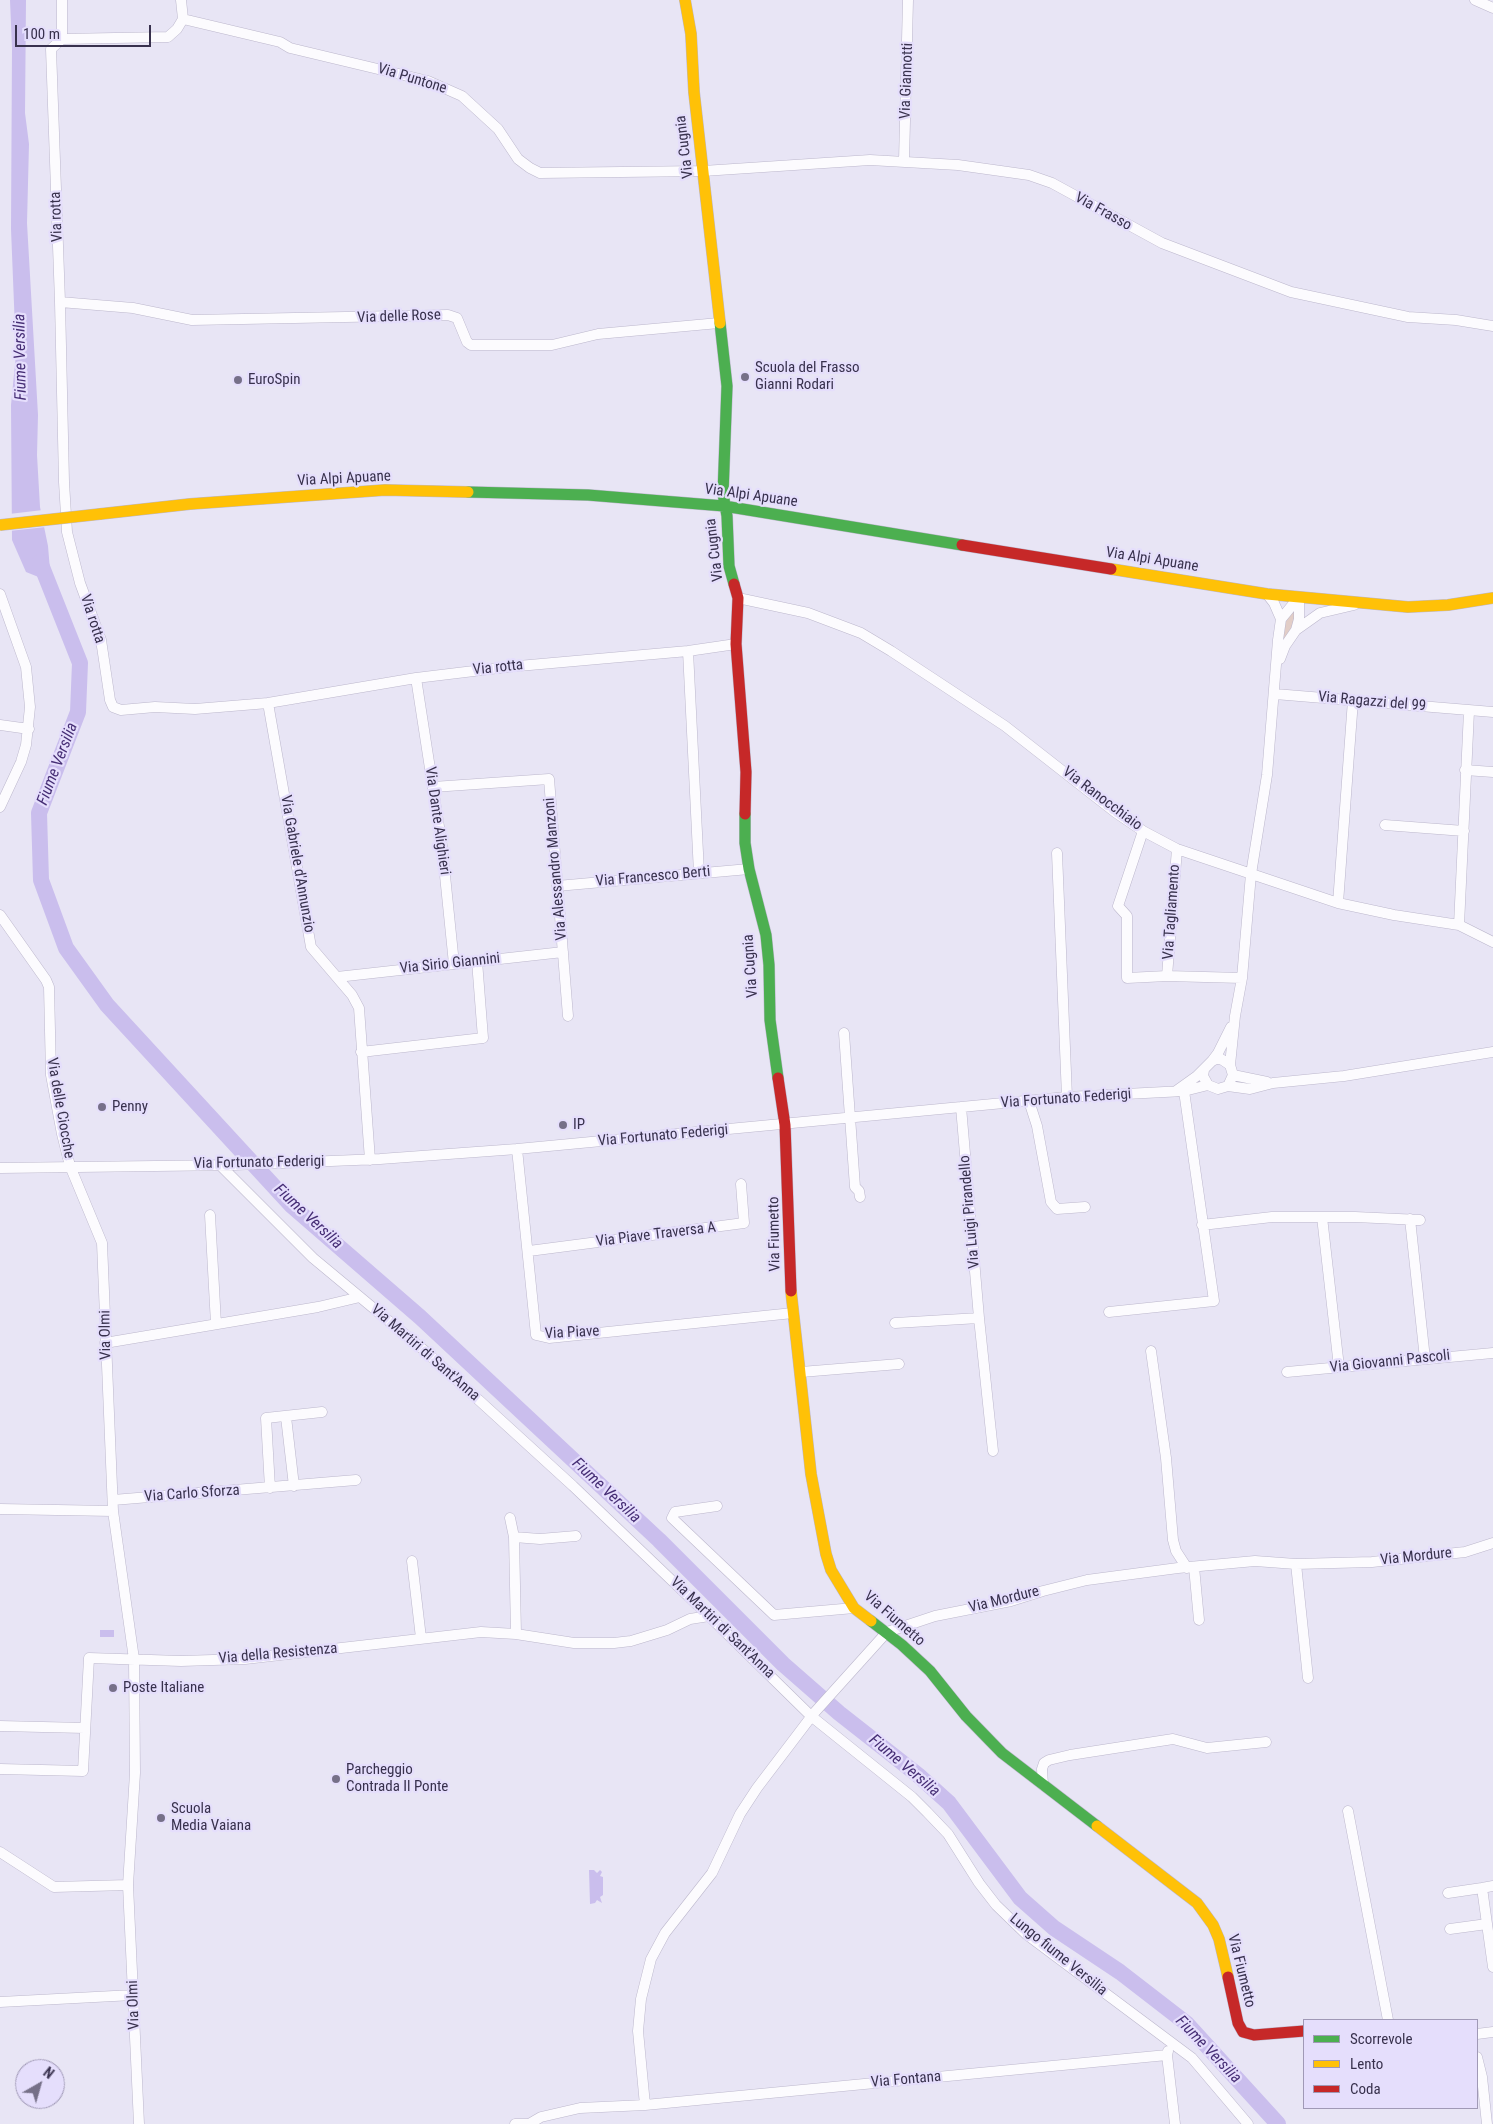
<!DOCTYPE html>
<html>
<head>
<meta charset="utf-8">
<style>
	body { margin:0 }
	#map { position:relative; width:1493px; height:2124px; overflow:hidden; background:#e8e5f5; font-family:"Roboto Condensed",sans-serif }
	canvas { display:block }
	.legend { position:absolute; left:1303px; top:2019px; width:175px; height:90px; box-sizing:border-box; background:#e5defc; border:1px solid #a099b6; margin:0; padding:6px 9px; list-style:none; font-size:15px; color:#38314d }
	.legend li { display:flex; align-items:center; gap:10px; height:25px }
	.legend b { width:25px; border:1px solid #a099b6 }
	.north { position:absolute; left:15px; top:2059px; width:50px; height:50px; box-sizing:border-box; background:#e5defc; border:1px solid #a099b6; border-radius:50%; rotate:38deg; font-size:14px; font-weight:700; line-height:20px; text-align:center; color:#38314d }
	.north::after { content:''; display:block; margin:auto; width:18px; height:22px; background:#767088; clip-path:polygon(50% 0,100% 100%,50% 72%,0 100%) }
	.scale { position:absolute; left:15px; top:25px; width:136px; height:22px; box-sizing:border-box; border:2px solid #38314d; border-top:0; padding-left:6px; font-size:15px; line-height:18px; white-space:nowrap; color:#38314d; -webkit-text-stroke:4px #e5defc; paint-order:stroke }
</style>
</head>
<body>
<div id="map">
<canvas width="1493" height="2124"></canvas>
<ul class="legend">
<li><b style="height:6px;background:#4caf50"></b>Scorrevole</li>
<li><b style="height:6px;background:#ffc107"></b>Lento</li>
<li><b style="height:6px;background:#c62828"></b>Coda</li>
</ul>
<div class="north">N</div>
<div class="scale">100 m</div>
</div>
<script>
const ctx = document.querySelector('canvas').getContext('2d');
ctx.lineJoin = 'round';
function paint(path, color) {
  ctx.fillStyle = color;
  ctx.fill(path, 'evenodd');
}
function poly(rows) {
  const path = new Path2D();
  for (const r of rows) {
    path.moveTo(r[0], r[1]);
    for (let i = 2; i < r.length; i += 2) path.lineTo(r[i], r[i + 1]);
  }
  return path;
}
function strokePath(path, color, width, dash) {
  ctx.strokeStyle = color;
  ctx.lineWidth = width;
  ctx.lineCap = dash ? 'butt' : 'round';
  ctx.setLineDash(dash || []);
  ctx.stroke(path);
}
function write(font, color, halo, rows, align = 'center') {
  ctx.font = font + ' "Roboto Condensed",sans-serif';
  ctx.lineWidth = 4.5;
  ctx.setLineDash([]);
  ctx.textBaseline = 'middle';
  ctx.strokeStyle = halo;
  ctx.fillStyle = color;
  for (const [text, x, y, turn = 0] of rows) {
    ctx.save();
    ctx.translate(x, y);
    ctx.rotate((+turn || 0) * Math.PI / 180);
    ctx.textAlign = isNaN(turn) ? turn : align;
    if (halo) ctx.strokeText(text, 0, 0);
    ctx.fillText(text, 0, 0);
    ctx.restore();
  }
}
const green = poly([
	[1293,609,1296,611,1294,623,1284,641,1282,640,1285,619]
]);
const water = poly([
	[10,0,26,0,25,113,29,144,27,223,38,415,37,455,40,507,48,546,51,582,26,572,12,540,11,405,16,354,11,229,12,48],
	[100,1630,114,1630,114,1637,100,1637],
	[589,1870,594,1870,597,1873,600,1870,602,1872,600,1876,603,1877,603,1895,600,1897,602,1903,597,1900,595,1903,590,1904]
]);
const pier = poly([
	[43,510,46,527,9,531,9,514]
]);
const river = poly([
	[40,562,80,663,78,712,39,813,41,880,66,948,107,1005,292,1206,420,1317,659,1540,783,1664,839,1713,918,1775,949,1803,1020,1898,1054,1928,1120,1972,1186,2023,1278,2124]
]);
const street = poly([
	[62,0,62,39],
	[181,0,183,19],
	[1475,0,1493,8],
	[183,19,177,29,168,37,62,39,51,49,60,302,64,482,67,532,80,583,101,640,110,700,113,707,121,710,155,707,195,709,268,703,416,678,507,667,688,651,736,644],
	[183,19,280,42,290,48,428,81,462,96,498,129,518,159,530,168,540,173,703,171,870,160,958,165,1029,175,1052,183,1162,243,1291,292,1408,317,1456,320,1493,326],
	[904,161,908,0],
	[60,302,133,308,192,320,448,315,457,318,467,342,471,345,552,345,598,334,719,323],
	[0,594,26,667,30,707,26,745,21,762,0,807],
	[1267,594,1274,603,1281,619],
	[738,598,808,613,861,633,891,651,1005,726,1115,812,1143,831,1177,849,1338,903,1394,915,1459,925,1493,942],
	[1296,630,1299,619,1299,597],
	[688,651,699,873],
	[1280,659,1285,646,1296,630,1320,613,1354,605],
	[416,678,442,846,454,964],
	[1275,694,1493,712],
	[268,703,311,947,352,995,359,1008,370,1160],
	[0,725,29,729],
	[1465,770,1493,772],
	[433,787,549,779,568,1016],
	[1385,825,1464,831],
	[1143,831,1118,906,1127,916,1127,978,1167,976,1242,978],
	[1057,853,1067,1097],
	[557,886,749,869],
	[1338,903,1353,700],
	[0,915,46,980,49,987,51,1075,62,1134,70,1166,102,1243,113,1511,134,1659,135,1773,128,1885,139,2124],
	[1459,925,1469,711],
	[1167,976,1177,849],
	[337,977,563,952],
	[844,1033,855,1187,859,1191,860,1197],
	[361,1052,483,1038,477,961],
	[1212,1061,1218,1053,1231,1027],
	[1230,1065,1235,1016,1242,978,1251,874,1267,775,1278,640,1281,619,1299,597],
	[1233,1075,1267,1082],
	[1228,1086,1250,1089,1273,1083,1344,1076,1493,1052],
	[1176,1091,1197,1076,1212,1061,1216,1059,1221,1059,1230,1065,1233,1075,1228,1086,1218,1089,1208,1085,1203,1076,1204,1070],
	[1029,1101,1037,1126,1051,1202,1057,1209,1085,1207],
	[961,1107,979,1318,993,1451],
	[517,1149,536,1335,549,1338,793,1313],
	[220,1165,313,1258,425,1351,573,1486,709,1616,811,1716,912,1797,927,1812,948,1834,979,1883,996,1905,1026,1934,1192,2058,1248,2124],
	[0,1168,233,1165,380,1159,517,1149,1067,1097,1184,1091,1208,1085],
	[210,1215,216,1324],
	[1322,1217,1339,1367],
	[1410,1219,1425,1359],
	[1202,1225,1272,1217,1355,1217,1420,1220],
	[529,1251,744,1223,741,1184],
	[1109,1312,1214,1301,1184,1091],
	[895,1323,979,1318],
	[105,1343,318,1307,360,1297],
	[1151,1351,1166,1458,1173,1540,1176,1551,1187,1568],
	[801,1372,899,1364],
	[1287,1372,1493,1353],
	[286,1417,294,1486],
	[270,1488,266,1418,322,1412],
	[113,1500,356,1480],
	[717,1506,675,1512,672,1518,774,1615,854,1608],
	[0,1509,113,1511],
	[510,1518,514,1537,516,1634],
	[514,1537,540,1539,576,1536],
	[412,1561,421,1638],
	[1296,1564,1308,1678],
	[1194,1567,1199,1620],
	[0,1726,85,1728],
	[0,1769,83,1771,89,1658,181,1661,245,1659,481,1632,516,1634,574,1643,614,1643,631,1641,667,1630,690,1619,709,1616],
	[1043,1785,1042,1769,1044,1763,1049,1760,1070,1755,1173,1739,1207,1748,1266,1742],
	[1348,1811,1388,2020],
	[0,1852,54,1887,128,1885],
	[1482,1888,1493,1886],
	[1448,1893,1482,1888,1493,1967],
	[1450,1929,1487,1924],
	[0,2002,133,1995],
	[1477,2034,1493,2032],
	[1168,2051,1167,2055,1175,2124],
	[1477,2057,1482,2077,1487,2124],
	[645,2105,1167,2055],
	[515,2124,528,2124],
	[529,2124,541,2117,580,2108,645,2105,638,2031,641,1999,651,1959,665,1933,712,1873,740,1814,757,1788,814,1713,887,1632,935,1616,1011,1601,1043,1591,1087,1580,1178,1568,1255,1561,1296,1564,1372,1562,1465,1552,1493,1543]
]);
const fast = poly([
	[720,323,727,386,723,494,727,516,729,566,734,584],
	[468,492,588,495,724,506,962,545],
	[745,814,745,843,749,869,766,935,769,965,770,1020,778,1078],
	[871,1621,902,1645,930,1671,966,1716,1002,1753,1097,1826]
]);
const slow = poly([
	[685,0,691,34,694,92,720,323],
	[100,514,190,504,385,490,468,492],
	[1111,569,1267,594,1408,607,1448,605,1493,598],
	[791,1291,811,1474,826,1554,831,1570,854,1608,871,1621],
	[1097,1826,1197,1903,1213,1925,1219,1939,1228,1977]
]);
const jam = poly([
	[962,545,1111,569],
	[734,584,738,598,736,644,746,772,745,814],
	[778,1078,785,1125,791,1291],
	[1228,1977,1238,2023,1243,2032,1254,2035,1304,2031]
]);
const slowBridge = poly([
	[0,525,100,514]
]);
const markers = [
	[745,377,5,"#767088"],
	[238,380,5,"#767088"],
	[102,1107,5,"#767088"],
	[563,1125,5,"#767088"],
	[113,1688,5,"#767088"],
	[336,1779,5,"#767088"],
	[161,1818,5,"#767088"]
];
const streetNames = [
	["Via Puntone",412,79,17],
	["Via Giannotti",907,81,-88],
	["Via Cugnia",685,147,-97],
	["Via Frasso",1103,212,29],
	["Via rotta",57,217,-92],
	["Via delle Rose",399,317,-2],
	["Via Alpi Apuane",344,479,-3],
	["Via Alpi Apuane",751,496,8],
	["Via Cugnia",715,550,-97],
	["Via Alpi Apuane",1152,560,9],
	["Via rotta",92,619,72],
	["Via rotta",498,668,-6],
	["Via Ragazzi del 99",1372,702,5],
	["Via Ranocchiaio",1102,799,37],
	["Via Dante Alighieri",437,821,82],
	["Via Gabriele d'Annunzio",297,864,80],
	["Via Alessandro Manzoni",556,869,-95],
	["Via Francesco Berti",653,877,-5],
	["Via Tagliamento",1172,912,-86],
	["Via Sirio Giannini",450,964,-6],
	["Via Cugnia",751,966,-94],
	["Via Fortunato Federigi",1066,1099,-4],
	["Via delle Ciocche",60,1108,80],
	["Via Fortunato Federigi",663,1136,-5],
	["Via Fortunato Federigi",259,1163,-1],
	["Via Luigi Pirandello",970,1212,-95],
	["Via Fiumetto",775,1234,-91],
	["Via Piave Traversa A",656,1235,-7],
	["Via Piave",572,1333,-3],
	["Via Olmi",106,1335,-91],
	["Via Martiri di Sant'Anna",425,1353,41],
	["Via Giovanni Pascoli",1390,1362,-6],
	["Via Carlo Sforza",192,1494,-4],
	["Via Mordure",1416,1557,-6],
	["Via Mordure",1004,1600,-14],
	["Via Fiumetto",894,1619,41],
	["Via Martiri di Sant'Anna",722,1628,44],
	["Via della Resistenza",278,1654,-5],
	["Lungo fiume Versilia",1058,1955,39],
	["Via Fiumetto",1241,1971,76],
	["Via Olmi",134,2005,-92],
	["Via Fontana",906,2080,-5]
];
const poiNames = [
	["Scuola del Frasso",755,368],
	["Gianni Rodari",755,385],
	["EuroSpin",248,380],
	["Penny",112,1107],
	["IP",573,1125],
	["Poste Italiane",123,1688],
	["Parcheggio",346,1770],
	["Contrada Il Ponte",346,1787],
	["Scuola",171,1809],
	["Media Vaiana",171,1826]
];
const waterNames = [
	["Fiume Versilia",21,357,-91],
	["Fiume Versilia",58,764,-69],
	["Fiume Versilia",308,1217,43],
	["Fiume Versilia",606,1491,43],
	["Fiume Versilia",904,1766,40],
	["Fiume Versilia",1208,2050,46]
];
paint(green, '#e2cdc7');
paint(water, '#cabeed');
paint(pier, '#e8e5f5');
strokePath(river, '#cabeed', 16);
strokePath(street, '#bcb7cc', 11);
strokePath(fast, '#bcb7cc', 12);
strokePath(slow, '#bcb7cc', 12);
strokePath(jam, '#bcb7cc', 12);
strokePath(street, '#fcfbfe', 10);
strokePath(fast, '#4caf50', 11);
strokePath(slow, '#ffc107', 11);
strokePath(jam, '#c62828', 11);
strokePath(slowBridge, '#bcb7cc', 12, []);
strokePath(slowBridge, '#ffc107', 11);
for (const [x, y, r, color] of markers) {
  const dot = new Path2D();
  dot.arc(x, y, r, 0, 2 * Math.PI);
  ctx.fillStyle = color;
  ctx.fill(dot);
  strokePath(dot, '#e5defc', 2);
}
write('15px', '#38314d', '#e5defc', streetNames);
write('15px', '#38314d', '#e5defc', poiNames, 'left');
write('italic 16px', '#462e75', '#e5defc', waterNames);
</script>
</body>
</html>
